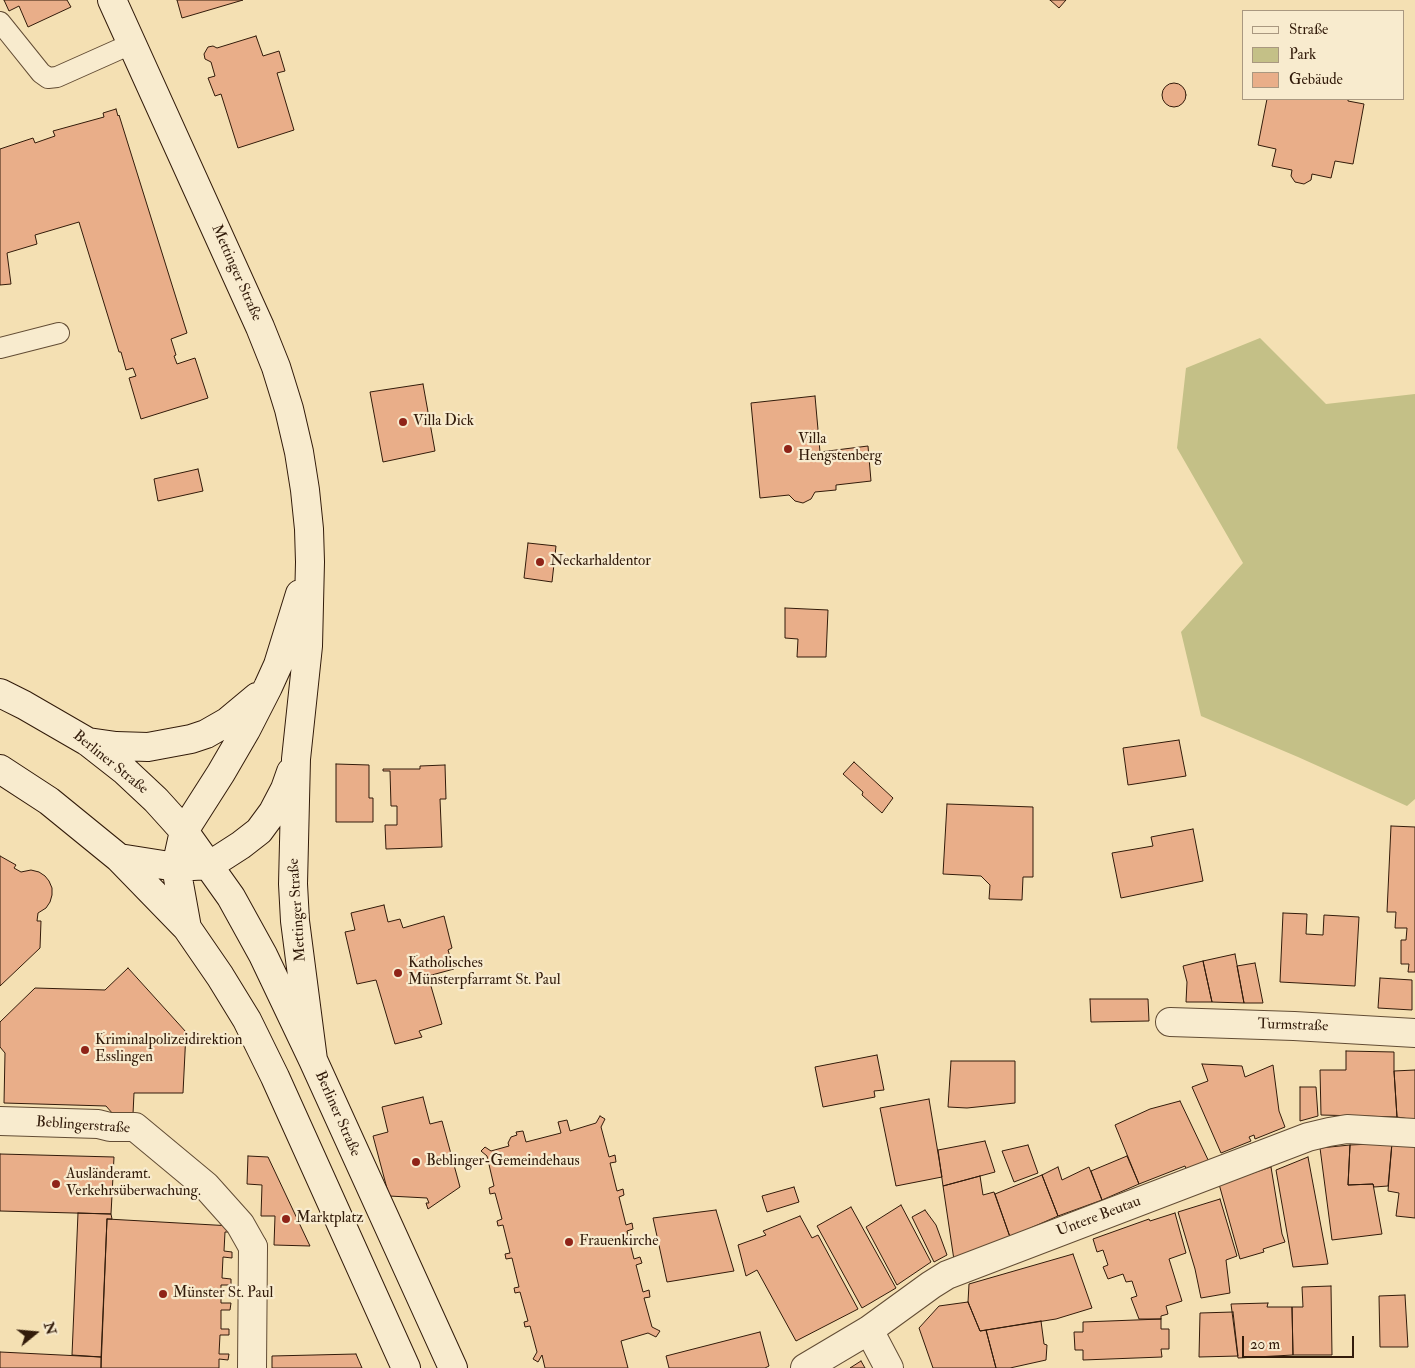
<!DOCTYPE html>
<html>
<head>
<meta charset="utf-8">
<style>
	body { margin:0 }
	#map { position:relative; width:1415px; height:1368px; overflow:hidden; background:#f4e0b3; font-family:"IM FELL Double Pica",serif }
	canvas { display:block }
	.legend { position:absolute; left:1242px; top:10px; width:162px; height:90px; box-sizing:border-box; background:#f8ebce; border:1px solid #a99880; margin:0; padding:6px 9px; list-style:none; font-size:15px; color:#321b0a }
	.legend li { display:flex; align-items:center; gap:10px; height:25px }
	.legend b { width:25px; border:1px solid #a99880 }
	.north { position:absolute; left:10px; top:1308px; width:50px; height:50px; -webkit-text-stroke:4px #f8ebce; paint-order:stroke; rotate:73deg; font-size:14px; font-weight:700; line-height:20px; text-align:center; color:#321b0a }
	.north::after { content:''; display:block; margin:auto; width:18px; height:22px; background:#321b0a; clip-path:polygon(50% 0,100% 100%,50% 72%,0 100%) }
	.scale { position:absolute; left:1242px; top:1336px; width:112px; height:22px; box-sizing:border-box; border:2px solid #321b0a; border-top:0; padding-left:6px; font-size:15px; line-height:18px; white-space:nowrap; color:#321b0a; -webkit-text-stroke:4px #f8ebce; paint-order:stroke }
</style>
</head>
<body>
<div id="map">
<canvas width="1415" height="1368"></canvas>
<ul class="legend">
<li><b style="height:6px;background:#f8ebce"></b>Straße</li>
<li><b style="height:14px;background:#c4c087"></b>Park</li>
<li><b style="height:14px;background:#e9ae89"></b>Gebäude</li>
</ul>
<div class="north">N</div>
<div class="scale">20 m</div>
</div>
<script>
const ctx = document.querySelector('canvas').getContext('2d');
ctx.lineJoin = 'round';
function paint(path, color) {
  ctx.fillStyle = color;
  ctx.fill(path, 'evenodd');
}
function poly(rows) {
  const path = new Path2D();
  for (const r of rows) {
    if (r.length === 3) {
      path.moveTo(r[0] + r[2], r[1]);
      path.arc(r[0], r[1], r[2], 0, 2 * Math.PI);
      continue;
    }
    path.moveTo(r[0], r[1]);
    for (let i = 2; i < r.length; i += 2) path.lineTo(r[i], r[i + 1]);
  }
  return path;
}
function strokePath(path, color, width, dash) {
  ctx.strokeStyle = color;
  ctx.lineWidth = width;
  ctx.lineCap = dash ? 'butt' : 'round';
  ctx.setLineDash(dash || []);
  ctx.stroke(path);
}
function write(font, color, halo, rows, align = 'center') {
  ctx.font = font + ' "IM FELL Double Pica",serif';
  ctx.lineWidth = 4.5;
  ctx.setLineDash([]);
  ctx.textBaseline = 'middle';
  ctx.strokeStyle = halo;
  ctx.fillStyle = color;
  for (const [text, x, y, turn = 0] of rows) {
    ctx.save();
    ctx.translate(x, y);
    ctx.rotate((+turn || 0) * Math.PI / 180);
    ctx.textAlign = isNaN(turn) ? turn : align;
    if (halo) ctx.strokeText(text, 0, 0);
    ctx.fillText(text, 0, 0);
    ctx.restore();
  }
}
const green = poly([
	[1260,338,1326,404,1415,394,1415,799,1407,806,1298,757,1201,716,1181,632,1243,563,1177,448,1186,368]
]);
const building = poly([
	[4,0,67,0,71,7,28,27,19,6,9,11,4,0],
	[177,0,243,0,182,18,177,0],
	[1050,0,1066,0,1059,8,1050,0],
	[256,36,263,56,279,51,285,71,277,73,294,130,238,148,221,94,215,96,208,78,215,76,211,62,205,59,204,54,208,47,213,46,217,48,256,36],
	[1174,95,12],
	[1267,99,1348,99,1348,101,1364,104,1353,164,1335,161,1331,178,1312,174,1311,180,1304,184,1295,182,1291,176,1292,170,1272,166,1276,149,1258,145,1267,99],
	[116,109,118,116,119,115,187,333,171,339,176,355,174,356,177,364,195,358,208,398,141,419,129,378,136,376,133,368,126,370,121,352,119,352,79,222,35,235,37,244,7,253,11,284,0,285,0,149,33,138,35,143,55,136,53,131,104,117,103,113,116,109],
	[423,384,435,451,383,462,370,392,423,384],
	[815,396,820,452,868,446,871,481,836,485,836,490,815,492,811,499,803,503,795,501,789,495,760,498,751,403,815,396],
	[198,469,203,491,158,501,154,479,198,469],
	[528,543,556,546,552,582,524,578,528,543],
	[785,608,828,610,826,657,797,657,798,639,785,638,785,608],
	[1179,740,1186,776,1128,785,1123,748,1179,740],
	[854,762,893,798,882,813,862,795,863,792,843,774,854,762],
	[336,764,369,765,369,798,373,798,373,822,336,822,336,764],
	[445,765,446,799,440,799,442,847,386,849,385,825,397,825,397,806,391,806,390,771,383,771,383,769,420,769,420,766,445,765],
	[947,804,1033,807,1033,877,1023,877,1022,900,989,899,990,885,981,876,943,874,947,804],
	[1391,826,1415,827,1415,972,1408,972,1409,964,1401,964,1401,940,1406,940,1407,928,1395,928,1396,912,1387,912,1391,826],
	[1193,829,1203,881,1121,898,1112,853,1153,846,1151,837,1193,829],
	[0,856,16,865,14,868,21,872,31,870,39,872,45,876,49,881,52,888,52,895,50,902,46,908,38,913,37,921,41,921,40,948,0,986,0,856],
	[384,905,388,922,400,919,403,928,444,916,452,948,448,950,454,969,428,976,442,1024,419,1031,422,1037,395,1044,376,980,357,984,345,932,355,930,351,913,384,905],
	[1283,913,1307,914,1306,934,1323,935,1324,915,1359,917,1355,986,1280,982,1283,913],
	[1235,954,1244,1003,1212,1002,1203,961,1235,954],
	[1203,961,1212,1002,1186,1002,1187,982,1183,966,1203,961],
	[1255,963,1263,1003,1244,1003,1237,966,1255,963],
	[128,968,186,1032,183,1093,134,1093,133,1114,113,1114,106,1106,4,1103,5,1053,0,1047,0,1022,35,988,105,990,128,968],
	[1380,978,1412,980,1412,1010,1378,1008,1380,978],
	[1090,999,1148,999,1149,1021,1091,1022,1090,999],
	[1346,1051,1394,1052,1394,1071,1397,1117,1321,1115,1320,1070,1346,1070,1346,1051],
	[877,1055,884,1090,874,1091,875,1097,823,1107,815,1067,877,1055],
	[951,1061,1015,1061,1015,1103,967,1108,948,1107,951,1061],
	[1202,1064,1242,1066,1245,1077,1273,1065,1279,1111,1285,1127,1255,1139,1254,1135,1249,1137,1251,1141,1221,1153,1192,1087,1208,1081,1202,1064],
	[1415,1070,1415,1120,1397,1117,1394,1071,1415,1070],
	[1300,1087,1316,1087,1318,1116,1300,1121,1300,1087],
	[423,1097,430,1124,442,1121,460,1187,428,1209,426,1203,429,1203,427,1198,389,1196,373,1136,388,1132,382,1107,423,1097],
	[929,1099,942,1177,896,1186,880,1108,929,1099],
	[1180,1101,1211,1166,1188,1174,1185,1166,1139,1184,1115,1125,1150,1109,1180,1101],
	[600,1116,605,1119,601,1127,609,1157,615,1155,616,1162,610,1163,617,1191,623,1189,624,1195,619,1197,626,1225,632,1223,633,1229,627,1231,634,1259,640,1257,642,1263,636,1265,643,1292,649,1290,650,1297,644,1298,652,1327,660,1331,656,1337,648,1333,621,1341,628,1368,545,1368,542,1355,538,1362,533,1359,537,1352,530,1326,525,1327,524,1322,528,1321,520,1292,515,1293,514,1288,519,1287,512,1258,506,1259,505,1254,510,1253,503,1225,498,1226,497,1221,502,1219,495,1193,490,1194,489,1188,494,1186,487,1156,481,1151,485,1147,491,1151,509,1146,508,1143,511,1137,517,1135,516,1132,523,1131,526,1142,561,1133,558,1122,567,1120,570,1131,596,1123,600,1116],
	[985,1141,995,1172,943,1186,938,1150,985,1141],
	[1392,1143,1415,1147,1415,1218,1396,1216,1399,1193,1388,1191,1392,1143],
	[1392,1143,1388,1186,1374,1187,1373,1184,1348,1185,1350,1145,1392,1143],
	[1028,1145,1038,1173,1014,1182,1002,1151,1028,1145],
	[1350,1145,1348,1185,1373,1184,1382,1234,1332,1240,1320,1148,1350,1145],
	[0,1154,114,1157,111,1214,0,1211,0,1154],
	[248,1156,268,1157,310,1246,274,1245,275,1216,261,1216,262,1185,247,1184,248,1156],
	[1127,1156,1139,1184,1102,1200,1091,1171,1127,1156],
	[1308,1157,1328,1264,1293,1267,1276,1170,1308,1157],
	[1058,1167,1062,1180,1089,1167,1102,1200,1058,1216,1042,1175,1058,1167],
	[1271,1167,1282,1234,1285,1242,1263,1249,1264,1252,1240,1259,1219,1184,1271,1167],
	[1042,1175,1058,1216,1010,1237,995,1194,1042,1175],
	[980,1176,983,1195,994,1192,1010,1237,954,1260,943,1186,980,1176],
	[794,1187,799,1202,767,1212,762,1196,794,1187],
	[1220,1199,1237,1256,1226,1260,1230,1293,1201,1298,1195,1269,1178,1212,1220,1199],
	[901,1205,931,1262,897,1285,866,1227,901,1205],
	[851,1207,896,1288,862,1308,817,1226,851,1207],
	[716,1210,734,1271,667,1282,653,1218,716,1210],
	[925,1210,936,1225,947,1255,934,1262,912,1217,925,1210],
	[78,1213,111,1214,112,1219,107,1219,101,1357,72,1355,78,1213],
	[1175,1213,1186,1253,1169,1259,1182,1301,1166,1306,1168,1314,1161,1316,1161,1319,1139,1319,1131,1298,1137,1296,1132,1281,1126,1282,1123,1274,1108,1279,1103,1267,1108,1265,1103,1250,1097,1252,1093,1239,1149,1219,1150,1221,1175,1213],
	[800,1216,812,1238,818,1235,858,1309,796,1341,757,1270,746,1276,738,1245,766,1235,763,1231,800,1216],
	[107,1219,232,1226,232,1232,225,1232,224,1251,232,1252,232,1258,223,1257,222,1278,231,1279,231,1285,221,1285,221,1303,231,1303,230,1310,221,1310,221,1329,229,1329,229,1335,220,1335,219,1354,229,1354,228,1360,219,1359,219,1368,101,1368,107,1219],
	[1073,1254,1092,1308,1056,1319,980,1331,968,1302,969,1284,1073,1254],
	[1331,1286,1332,1355,1293,1355,1292,1307,1303,1307,1302,1287,1331,1286],
	[1405,1295,1408,1347,1380,1347,1379,1296,1405,1295],
	[968,1302,980,1331,986,1330,996,1368,933,1368,919,1328,939,1306,968,1302],
	[1268,1303,1267,1307,1292,1307,1293,1355,1238,1358,1231,1304,1268,1303],
	[1233,1312,1238,1356,1199,1357,1200,1313,1233,1312],
	[1161,1319,1161,1329,1169,1329,1169,1349,1161,1349,1162,1357,1083,1360,1083,1350,1075,1350,1074,1332,1083,1332,1083,1322,1161,1319],
	[1041,1321,1044,1344,1047,1345,1046,1360,1010,1368,996,1368,986,1330,1041,1321],
	[760,1332,769,1366,765,1368,669,1368,666,1356,760,1332],
	[0,1352,101,1357,101,1368,0,1368,0,1352],
	[356,1354,362,1368,272,1368,272,1356,356,1354],
	[861,1361,865,1368,850,1368,861,1361]
]);
const service = poly([
	[0,22,41,73,48,78,57,77,131,44],
	[0,348,59,333]
]);
const pedestrian = poly([
	[0,1121,98,1124,110,1127,135,1127,206,1186,240,1224,253,1247]
]);
const minor = poly([
	[1170,1022,1294,1026,1415,1033],
	[869,1330,889,1368],
	[252,1368,253,1247],
	[805,1368,869,1330,931,1285,947,1275,1036,1241,1308,1137,1329,1132,1347,1129,1415,1133]
]);
const secondary = poly([
	[112,0,260,327,276,367,289,409,299,452,305,490,309,529,310,562,308,646,296,759,293,884,295,921,313,1060],
	[0,693,24,705,88,742,125,771,156,800,184,831,231,897,263,955,313,1060,453,1368],
	[88,742,116,746,148,747,191,739,206,734,227,722,257,697],
	[0,769,49,801,119,858,187,928,220,976,247,1020,275,1077,406,1368],
	[119,858,176,867,210,865,241,845,259,831,273,812,285,789,291,772],
	[187,928,176,867,184,831,221,773,246,730,268,687,278,665,300,594]
]);
const markers = [
	[403,422,5,"#8f2418"],
	[788,449,5,"#8f2418"],
	[540,562,5,"#8f2418"],
	[398,973,5,"#8f2418"],
	[85,1050,5,"#8f2418"],
	[416,1162,5,"#8f2418"],
	[56,1184,5,"#8f2418"],
	[286,1219,5,"#8f2418"],
	[569,1242,5,"#8f2418"],
	[163,1294,5,"#8f2418"]
];
const streetNames = [
	["Mettinger Straße",236,273,66],
	["Berliner Straße",110,763,39],
	["Mettinger Straße",298,910,-94],
	["Turmstraße",1293,1026,2],
	["Berliner Straße",337,1114,66],
	["Beblingerstraße",83,1126,4],
	["Untere Beutau",1099,1217,-21]
];
const poiNames = [
	["Villa Dick",413,422],
	["Villa",798,440],
	["Hengstenberg",798,457],
	["Neckarhaldentor",550,562],
	["Katholisches",408,964],
	["Münsterpfarramt St. Paul",408,981],
	["Kriminalpolizeidirektion",95,1041],
	["Esslingen",95,1058],
	["Beblinger-Gemeindehaus",426,1162],
	["Ausländeramt.",66,1175],
	["Verkehrsüberwachung.",66,1192],
	["Marktplatz",296,1219],
	["Frauenkirche",579,1242],
	["Münster St. Paul",173,1294]
];
paint(green, '#c4c087');
paint(building, '#e9ae89');
strokePath(building, '#321b0a', 1);
strokePath(service, '#624c34', 22);
strokePath(pedestrian, '#624c34', 30);
strokePath(minor, '#624c34', 30);
strokePath(secondary, '#321b0a', 30);
strokePath(service, '#f8ebce', 20);
strokePath(pedestrian, '#f8ebce', 28);
strokePath(minor, '#f8ebce', 28);
strokePath(secondary, '#f8ebce', 28);
for (const [x, y, r, color] of markers) {
  const dot = new Path2D();
  dot.arc(x, y, r, 0, 2 * Math.PI);
  ctx.fillStyle = color;
  ctx.fill(dot);
  strokePath(dot, '#f8ebce', 2);
}
write('15px', '#321b0a', '#f8ebce', streetNames);
write('15px', '#321b0a', '#f8ebce', poiNames, 'left');
</script>
</body>
</html>
